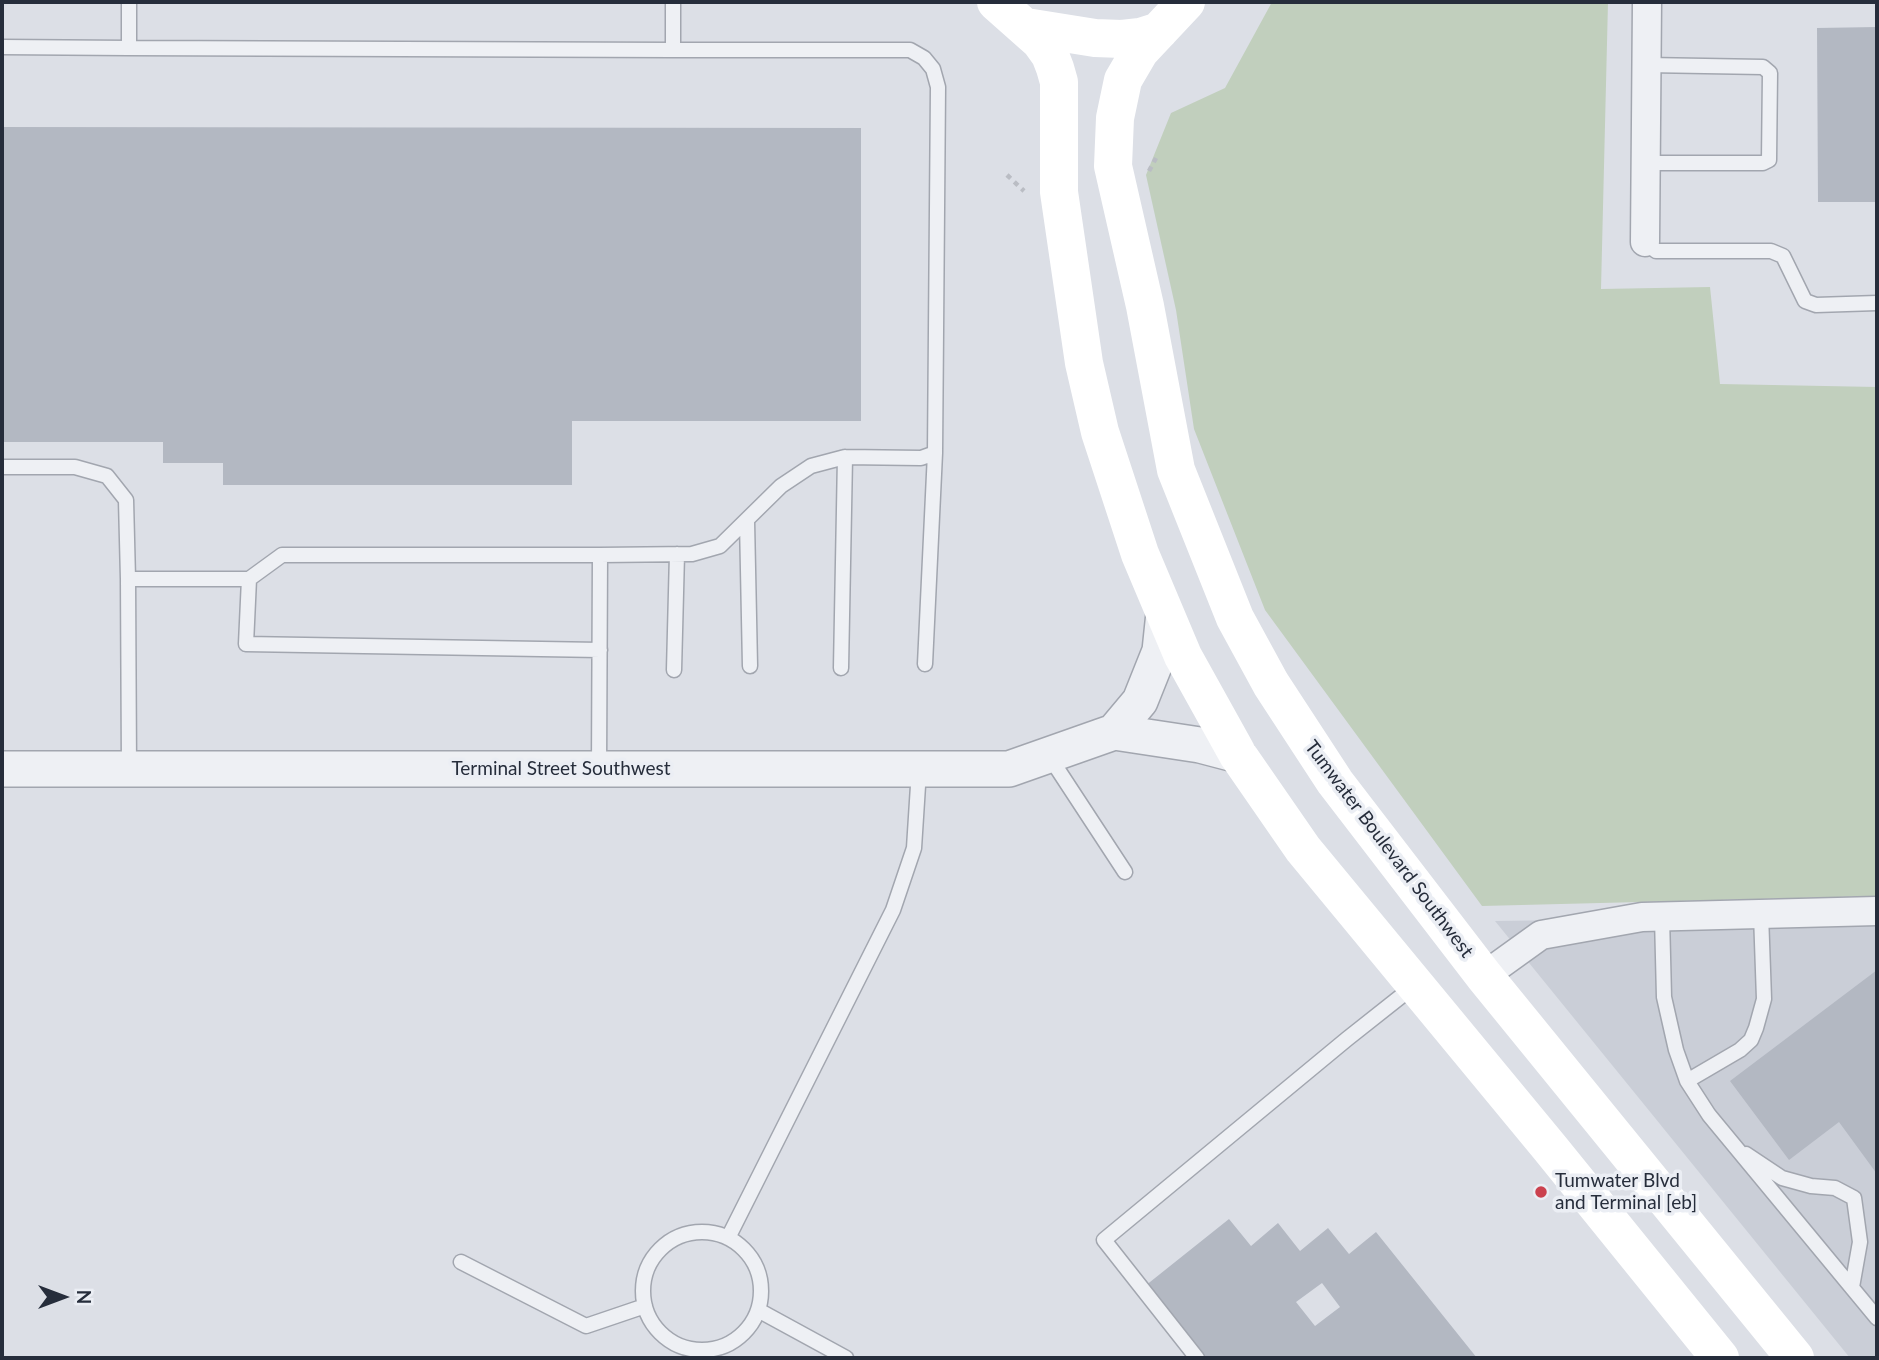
<!DOCTYPE html>
<html>
<head>
<meta charset="utf-8">
<style>
	body { margin:0 }
	#map { position:relative; width:1879px; height:1360px; overflow:hidden; background:#dcdfe6; font-family:Lato,sans-serif }
	canvas { display:block }
	.frame { position:absolute; inset:0; border:4px solid #262d3b; pointer-events:none }
	.north { position:absolute; left:28px; top:1262px; width:70px; height:70px; -webkit-text-stroke:5px #ebeef4; paint-order:stroke; rotate:90deg; font-size:19px; font-weight:700; line-height:28px; text-align:center; color:#262d3b }
	.north::after { content:''; display:block; margin:auto; width:24px; height:32px; background:#262d3b; clip-path:polygon(50% 0,100% 100%,50% 72%,0 100%) }
</style>
</head>
<body>
<div id="map">
<canvas width="1879" height="1360"></canvas>
<div class="frame"></div>
<div class="north">N</div>
</div>
<script>
const ctx = document.querySelector('canvas').getContext('2d');
ctx.lineJoin = 'round';
function paint(path, color) {
  ctx.fillStyle = color;
  ctx.fill(path, 'evenodd');
}
function poly(rows) {
  const path = new Path2D();
  for (const r of rows) {
    if (r.length === 3) {
      path.moveTo(r[0] + r[2], r[1]);
      path.arc(r[0], r[1], r[2], 0, 2 * Math.PI);
      continue;
    }
    path.moveTo(r[0], r[1]);
    for (let i = 2; i < r.length; i += 2) path.lineTo(r[i], r[i + 1]);
  }
  return path;
}
function strokePath(path, color, width, dash) {
  ctx.strokeStyle = color;
  ctx.lineWidth = width;
  ctx.lineCap = dash ? 'butt' : 'round';
  ctx.setLineDash(dash || []);
  ctx.stroke(path);
}
function write(font, color, halo, rows, align = 'center') {
  ctx.font = font + ' Lato,sans-serif';
  ctx.lineWidth = 7;
  ctx.setLineDash([]);
  ctx.textBaseline = 'middle';
  ctx.strokeStyle = halo;
  ctx.fillStyle = color;
  for (const [text, x, y, turn = 0] of rows) {
    ctx.save();
    ctx.translate(x, y);
    ctx.rotate((+turn || 0) * Math.PI / 180);
    ctx.textAlign = isNaN(turn) ? turn : align;
    if (halo) ctx.strokeText(text, 0, 0);
    ctx.fillText(text, 0, 0);
    ctx.restore();
  }
}
const built = poly([
	[1877,916,1877,1358,1850,1358,1495,921]
]);
const green = poly([
	[1272,2,1608,2,1601,289,1710,287,1720,384,1877,387,1877,896,1482,906,1265,610,1194,429,1176,310,1146,175,1171,113,1225,88]
]);
const building = poly([
	[1877,27,1877,202,1818,202,1817,28],
	[2,127,861,128,861,421,572,421,572,485,223,485,223,463,163,463,163,442,2,442],
	[1877,970,1877,1174,1839,1122,1789,1160,1730,1081],
	[1229,1219,1251,1246,1278,1223,1300,1251,1328,1228,1349,1254,1376,1232,1477,1358,1203,1358,1145,1286],
	[1322,1283,1340,1307,1315,1326,1296,1302]
]);
const path = poly([
	[1149,171,1156,158],
	[1007,175,1024,191]
]);
const service = poly([
	[129,2,129,48,673,50,673,2],
	[2,47,129,48],
	[1646,163,1763,163,1769,160,1770,73,1763,67,1647,65],
	[1645,242,1656,251,1771,251,1783,256,1805,301,1816,305,1877,303],
	[2,467,75,467,107,476,126,500,128,579],
	[747,521,750,666],
	[249,579,246,644,600,650],
	[925,664,935,453],
	[841,668,845,457],
	[674,670,677,554],
	[1049,756,1125,872],
	[129,769,128,579,249,579,282,555,600,555],
	[599,769,600,555,692,554,720,546,781,486,811,466,845,457,921,458,935,453,938,87,933,69,924,58,910,50,673,50],
	[1662,917,1664,997,1676,1050,1687,1081,1709,1115,1877,1318],
	[1687,1081,1740,1050,1751,1040,1756,1028,1764,999,1761,914],
	[1746,1154,1782,1178,1811,1186,1835,1188,1854,1198,1860,1242,1852,1287],
	[702,1291,59],
	[728,1238,893,910,914,848,919,770],
	[461,1262,586,1326,645,1306],
	[758,1310,846,1358],
	[1197,1358,1104,1240,1347,1039,1414,986]
]);
const minor = poly([
	[1645,242,1647,2],
	[1484,976,1541,935,1642,917,1877,911]
]);
const tertiary = poly([
	[1114,732,1140,701,1160,651,1164,613],
	[2,769,1009,769,1114,732,1200,745,1238,755]
]);
const secondary = poly([
	[996,2,1040,41,1050,55,1055,68,1059,82,1059,192,1084,363,1100,432,1140,554,1183,656,1238,755,1303,849,1550,1148,1720,1358],
	[1186,2,1140,51,1123,80,1115,118,1113,166,1145,306,1176,470,1235,618,1271,684,1335,782,1484,976,1795,1358],
	[1026,27,1095,38,1122,39,1140,37,1159,31]
]);
const markers = [
	[1541,1192,7,"#cb414e"]
];
const streetNames = [
	["Terminal Street Southwest",561,769],
	["Tumwater Boulevard Southwest",1389,849,53]
];
const poiNames = [
	["Tumwater Blvd",1555,1181],
	["and Terminal [eb]",1555,1203]
];
paint(built, '#caced7');
paint(green, '#c1cfbd');
paint(building, '#b3b8c2');
strokePath(service, '#a2a6af', 17);
strokePath(minor, '#a2a6af', 31);
strokePath(tertiary, '#a2a6af', 38);
strokePath(path, '#babdc4', 4.5, [5, 5]);
strokePath(service, '#eef0f4', 14);
strokePath(minor, '#eef0f4', 28);
strokePath(tertiary, '#eef0f4', 35);
strokePath(secondary, '#fff', 38);
for (const [x, y, r, color] of markers) {
  const dot = new Path2D();
  dot.arc(x, y, r, 0, 2 * Math.PI);
  ctx.fillStyle = color;
  ctx.fill(dot);
  strokePath(dot, '#ebeef4', 2.5);
}
write('19px', '#262d3b', '#ebeef4', streetNames);
write('19px', '#262d3b', '#ebeef4', poiNames, 'left');
</script>
</body>
</html>
